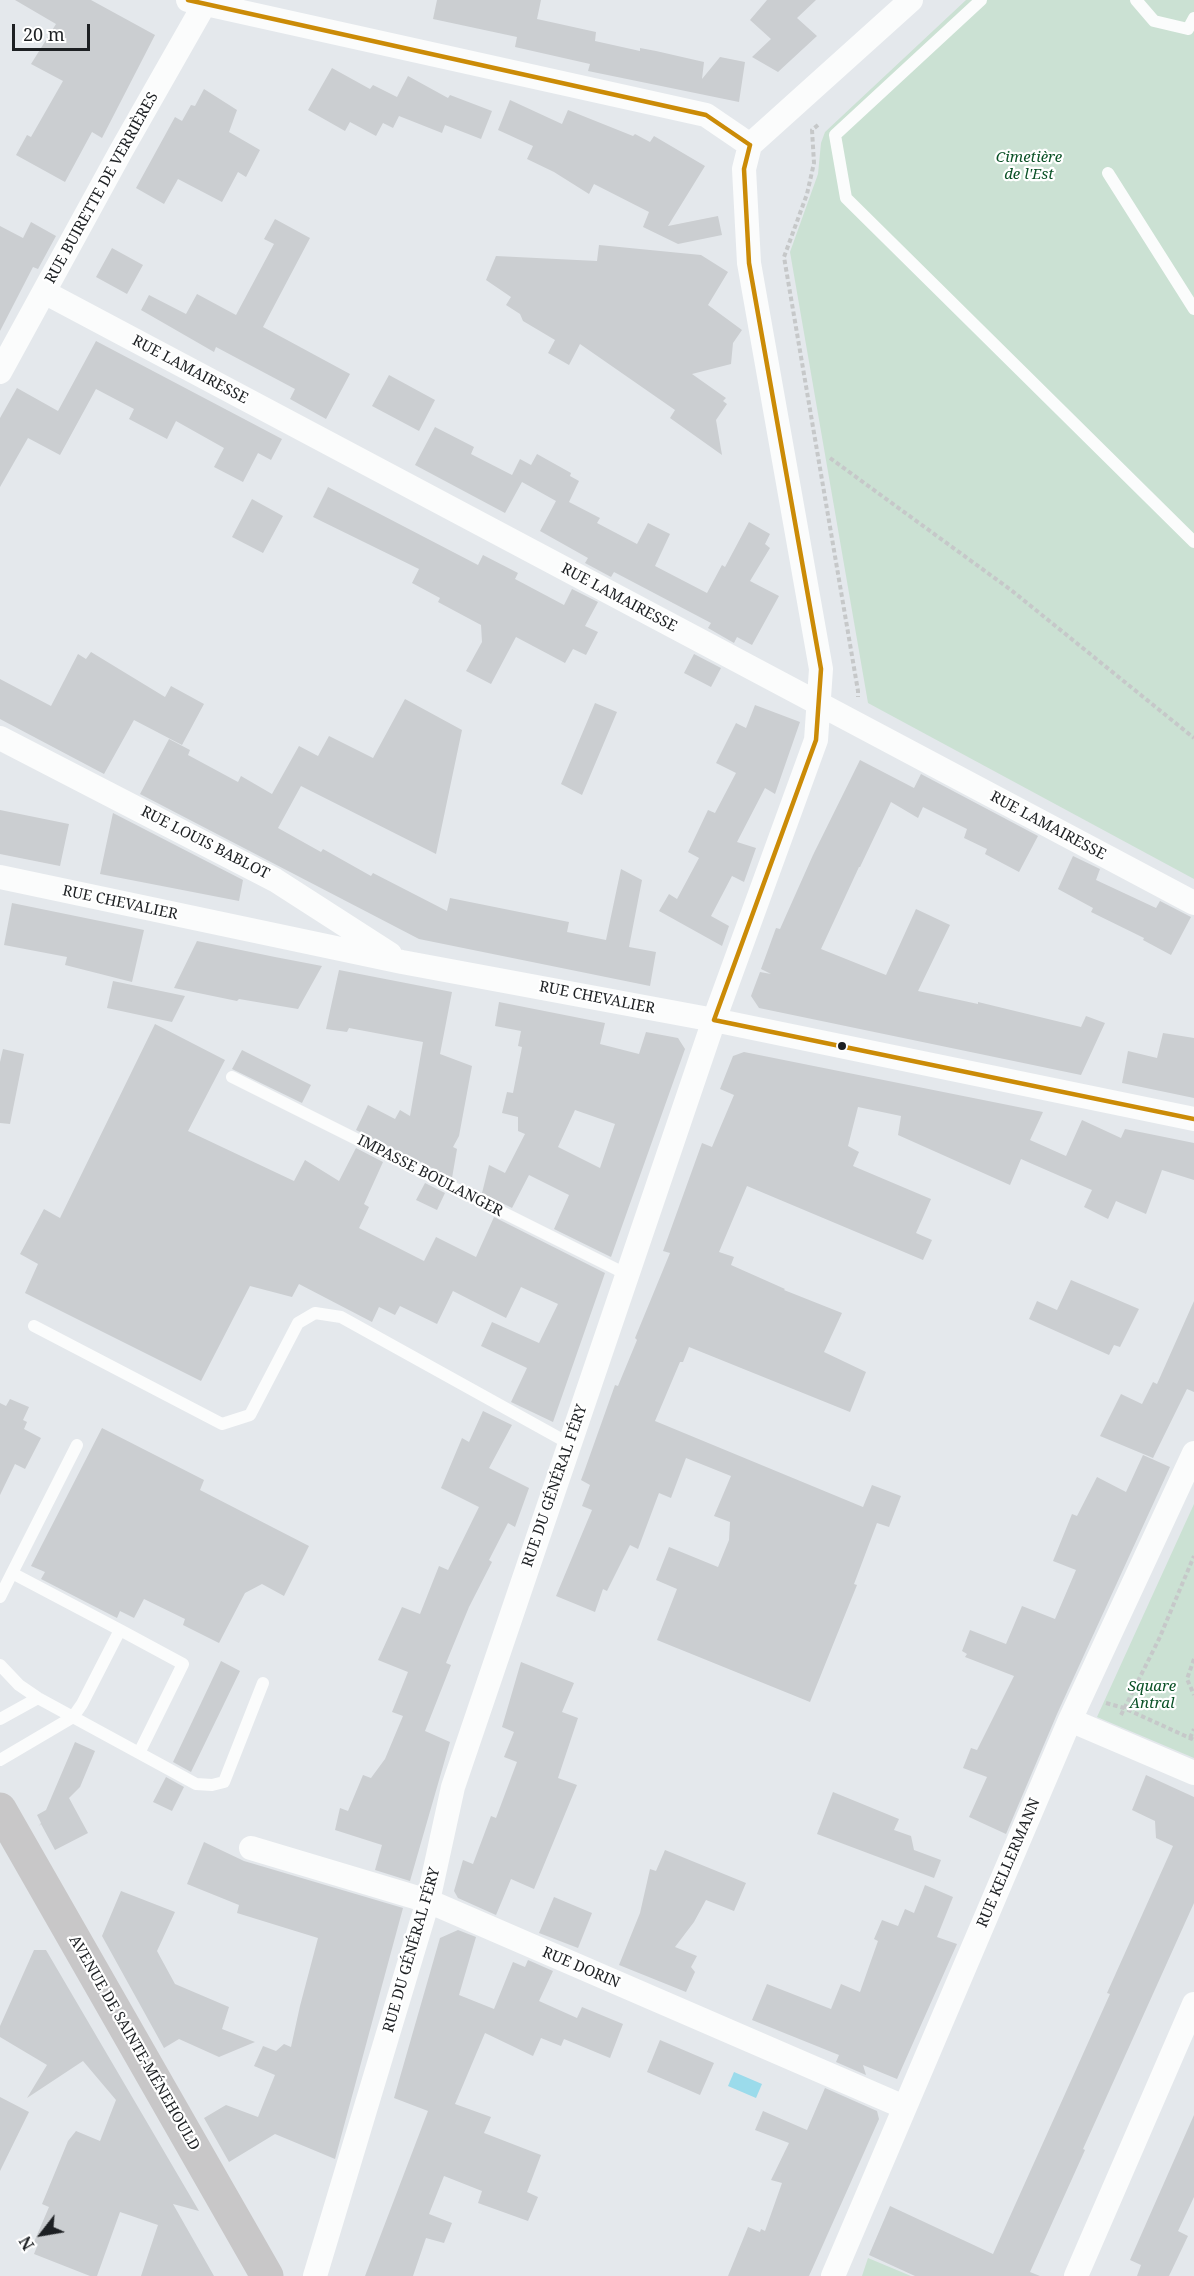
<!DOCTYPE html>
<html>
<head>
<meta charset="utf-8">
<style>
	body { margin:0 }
	#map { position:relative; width:1194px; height:2276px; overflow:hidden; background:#e4e8ec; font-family:"Noto Serif",serif }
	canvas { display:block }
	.north { position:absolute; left:12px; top:2204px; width:60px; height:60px; -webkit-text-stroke:4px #fff; paint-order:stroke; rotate:239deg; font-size:16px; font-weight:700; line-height:24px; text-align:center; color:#1d2023 }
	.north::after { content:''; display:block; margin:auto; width:21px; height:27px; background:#1d2023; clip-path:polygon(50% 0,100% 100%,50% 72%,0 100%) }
	.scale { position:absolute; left:12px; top:24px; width:78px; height:27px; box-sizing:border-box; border:3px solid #1d2023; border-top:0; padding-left:8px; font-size:18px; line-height:21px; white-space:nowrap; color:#1d2023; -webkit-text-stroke:4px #fff; paint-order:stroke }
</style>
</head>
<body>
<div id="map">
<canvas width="1194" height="2276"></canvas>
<div class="north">N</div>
<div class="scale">20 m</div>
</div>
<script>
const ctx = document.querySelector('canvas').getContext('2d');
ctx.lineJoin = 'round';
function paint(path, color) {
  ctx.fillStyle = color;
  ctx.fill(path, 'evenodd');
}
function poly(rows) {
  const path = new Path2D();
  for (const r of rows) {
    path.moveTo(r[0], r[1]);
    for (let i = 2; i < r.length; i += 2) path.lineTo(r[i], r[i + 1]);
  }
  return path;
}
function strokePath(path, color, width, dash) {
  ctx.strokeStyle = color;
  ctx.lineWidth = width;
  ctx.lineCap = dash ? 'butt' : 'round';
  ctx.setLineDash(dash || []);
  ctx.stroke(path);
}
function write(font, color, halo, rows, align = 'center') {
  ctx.font = font + ' "Noto Serif",serif';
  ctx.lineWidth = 4.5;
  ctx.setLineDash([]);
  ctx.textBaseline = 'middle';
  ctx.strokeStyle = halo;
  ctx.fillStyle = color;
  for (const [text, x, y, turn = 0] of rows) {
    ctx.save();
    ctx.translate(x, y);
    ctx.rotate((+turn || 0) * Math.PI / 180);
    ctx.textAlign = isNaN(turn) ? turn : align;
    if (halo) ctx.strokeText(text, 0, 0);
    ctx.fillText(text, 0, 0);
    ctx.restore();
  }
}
const green = poly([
	[966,0,1194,0,1194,879,868,703,790,252,818,174,821,143,825,132],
	[1194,1504,1194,1758,1097,1717],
	[868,2258,911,2276,862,2276]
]);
const water = poly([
	[734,2072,762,2084,756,2098,728,2086]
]);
const building = poly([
	[15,0,91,0,155,35,102,138,92,132,65,182,16,155,27,135,31,137,63,81,31,64,56,24],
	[437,0,541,0,537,19,596,32,595,41,640,51,640,48,656,51,704,62,702,79,720,57,745,62,739,102,588,71,590,64,515,47,517,37,433,19],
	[767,0,816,0,797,18,817,36,778,72,752,57,771,39,750,20],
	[332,68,370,89,373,85,397,97,408,76,448,98,450,95,492,111,481,139,445,125,442,133,399,116,393,128,383,123,376,136,350,122,345,131,308,110],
	[204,89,237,110,229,132,260,150,246,177,238,172,222,202,178,179,164,204,136,188,175,117,182,121,191,105,195,106],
	[510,100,562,124,568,110,633,136,635,134,650,142,654,136,705,166,668,226,718,216,722,235,678,244,643,227,649,212,594,184,589,194,554,172,527,159,533,146,498,130],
	[275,219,310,238,263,327,350,374,326,419,290,399,295,389,216,347,214,352,141,310,149,295,186,314,197,294,236,315,274,244,264,239],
	[31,222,56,236,38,269,33,267,0,331,0,226,23,238],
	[599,245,701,255,728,272,708,305,742,330,733,343,731,364,692,374,726,398,723,401,727,404,716,420,722,455,670,418,675,410,580,344,569,365,548,353,555,340,523,321,520,314,506,305,511,297,486,280,496,256,597,261],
	[112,248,143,265,127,294,96,277],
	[96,341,282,439,271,460,258,453,243,482,214,467,224,448,176,421,167,439,129,419,134,409,96,389,60,455,28,438,0,487,0,418,17,388,58,411],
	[389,375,435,400,419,431,372,406],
	[435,427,474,447,471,454,512,475,520,459,531,465,537,454,571,473,570,476,579,481,569,502,600,518,597,523,637,544,648,523,670,534,655,566,707,593,722,565,725,567,749,522,770,534,765,544,770,548,750,581,779,596,752,645,737,637,734,643,708,628,711,623,614,572,611,577,585,563,588,558,540,531,556,501,522,482,505,513,415,465],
	[328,487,478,565,483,555,518,573,515,579,564,605,572,589,598,602,585,626,598,632,586,655,573,649,565,663,516,637,491,684,466,671,482,642,481,625,438,602,440,598,412,583,419,569,313,517],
	[252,499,283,516,263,553,232,537],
	[91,652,165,697,171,686,204,704,182,745,134,720,104,774,0,719,0,679,51,706,78,654,86,659],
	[694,654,721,668,711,687,684,673],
	[405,699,462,730,436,854,301,786,278,828,321,852,323,849,371,876,373,873,447,911,450,898,569,922,567,932,606,940,621,869,642,880,629,947,656,952,650,986,419,939,140,794,169,739,190,750,188,755,238,782,241,776,272,794,299,746,318,756,329,736,373,758],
	[595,703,617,712,582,795,561,784],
	[755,705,800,722,775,794,765,788,737,842,756,848,744,882,732,876,711,916,729,926,722,946,659,911,669,894,677,899,699,858,688,852,708,810,715,813,736,773,716,763,736,723,746,728],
	[860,760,914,788,921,774,1038,836,1019,872,985,854,987,849,964,838,967,829,923,807,918,818,891,802,860,867,859,867,821,949,886,975,916,909,950,925,918,991,978,1004,978,1002,1081,1027,1086,1016,1105,1023,1081,1075,759,1008,751,996,760,972,771,974,761,969,776,928,780,929,813,855],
	[0,810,69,824,60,866,0,854],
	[113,813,243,880,239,901,100,874],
	[1073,856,1100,869,1096,880,1156,908,1160,901,1191,917,1171,955,1143,940,1144,938,1091,912,1093,908,1058,889],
	[12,903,144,930,132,982,65,965,67,957,4,945],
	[197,941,275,957,322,966,298,1009,239,999,237,1001,174,988],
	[339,970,452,992,440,1054,472,1066,459,1136,453,1147,457,1149,452,1178,356,1130,368,1105,395,1119,400,1110,410,1116,423,1042,349,1028,347,1032,326,1029],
	[113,981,185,996,172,1022,107,1008],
	[499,1002,605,1023,600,1044,639,1054,646,1032,678,1038,685,1049,611,1257,554,1229,569,1195,529,1175,512,1208,482,1193,489,1165,505,1173,525,1134,518,1131,518,1117,502,1113,507,1092,513,1093,522,1047,518,1046,521,1031,495,1026],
	[575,1110,615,1124,600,1168,558,1147],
	[155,1024,225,1060,188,1131,294,1181,305,1160,339,1181,356,1148,383,1162,364,1204,369,1207,359,1228,424,1261,436,1237,476,1257,494,1217,605,1273,553,1422,511,1402,527,1368,481,1346,492,1322,539,1343,558,1304,521,1287,506,1318,453,1291,437,1324,400,1306,395,1315,379,1307,372,1322,299,1284,292,1297,250,1286,201,1381,25,1293,38,1264,20,1254,44,1209,60,1218],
	[1163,1033,1194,1038,1194,1098,1122,1083,1128,1051,1157,1058],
	[3,1049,24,1054,10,1124,0,1123,0,1062],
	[242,1050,311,1085,302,1103,232,1069],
	[744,1052,1043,1112,1030,1140,1066,1156,1082,1120,1121,1138,1125,1129,1194,1143,1194,1180,1162,1170,1146,1214,1116,1201,1108,1219,1084,1207,1092,1190,1021,1159,1010,1185,898,1135,901,1116,858,1107,848,1146,859,1152,853,1166,931,1199,916,1233,932,1240,923,1260,747,1186,719,1252,734,1257,731,1265,785,1289,784,1290,842,1313,824,1352,866,1372,850,1412,689,1347,683,1362,680,1362,655,1421,863,1507,872,1485,901,1496,889,1527,877,1523,854,1584,857,1585,810,1702,657,1640,677,1589,656,1580,669,1547,718,1567,729,1540,730,1522,714,1516,731,1476,686,1458,671,1498,659,1493,638,1549,630,1545,607,1591,603,1589,595,1612,556,1596,592,1510,582,1506,590,1485,581,1480,584,1472,615,1385,618,1386,637,1340,635,1338,670,1253,663,1251,702,1143,712,1147,734,1095,720,1089,733,1056],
	[425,1183,445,1193,437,1210,416,1200],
	[1071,1280,1139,1309,1120,1347,1114,1345,1109,1355,1029,1319,1037,1301,1057,1310],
	[1194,1301,1194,1392,1187,1389,1153,1458,1100,1436,1121,1394,1142,1404,1153,1382,1157,1384],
	[10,1399,29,1407,23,1420,27,1422,24,1429,41,1438,25,1469,15,1464,0,1495,0,1403,6,1406],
	[483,1411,512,1425,489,1468,529,1488,515,1527,508,1523,489,1560,492,1562,469,1607,446,1663,451,1665,425,1731,450,1742,410,1881,375,1870,382,1845,335,1830,340,1808,348,1811,363,1775,371,1778,385,1759,403,1716,392,1712,408,1672,378,1660,402,1607,420,1614,439,1566,448,1570,479,1507,441,1488,462,1438,469,1442],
	[102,1428,204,1480,200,1490,309,1546,284,1596,262,1584,245,1593,219,1643,183,1625,185,1619,144,1599,134,1618,120,1611,117,1618,41,1579,45,1572,31,1566],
	[1143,1455,1170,1467,1057,1714,1006,1834,969,1817,987,1777,963,1768,971,1748,977,1750,1014,1676,965,1657,967,1654,962,1651,970,1630,1006,1644,1022,1606,1055,1619,1076,1570,1053,1561,1072,1514,1077,1516,1097,1477,1126,1492],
	[221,1661,240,1671,191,1772,173,1762],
	[521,1662,574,1683,562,1712,578,1718,558,1778,577,1785,534,1889,511,1879,496,1915,458,1898,454,1891,463,1860,473,1864,491,1816,496,1818,517,1762,504,1757,514,1732,502,1727],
	[75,1742,95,1751,80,1787,69,1798,88,1833,55,1850,41,1824,39,1826,41,1823,37,1815,46,1810],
	[1146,1775,1194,1797,1194,1903,1083,2149,1085,2150,1030,2272,1040,2276,915,2276,869,2255,890,2206,993,2254,1110,1994,1107,1993,1173,1846,1156,1838,1155,1821,1132,1810],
	[166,1777,184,1787,172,1811,153,1802],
	[833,1792,899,1819,894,1830,911,1836,914,1850,941,1860,934,1878,817,1834],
	[204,1842,244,1861,403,1908,335,2159,275,2134,229,2162,204,2118,226,2105,258,2117,275,2075,254,2066,263,2046,276,2051,284,2044,291,2047,300,2006,318,1938,237,1913,239,1905,187,1884],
	[665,1850,746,1883,734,1911,706,1900,694,1922,675,1947,697,1956,691,1967,695,1972,686,1992,619,1965,640,1913,650,1869,656,1871],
	[925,1885,953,1897,937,1937,957,1944,897,2079,863,2065,866,2075,836,2062,839,2055,752,2020,767,1984,831,2009,841,1984,860,1992,878,1941,874,1939,882,1920,898,1926,905,1909,914,1913],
	[121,1891,175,1912,157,1951,175,1984,229,2007,222,2029,255,2042,219,2057,179,2039,164,2048,102,1936],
	[554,1897,592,1913,578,1948,539,1933],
	[458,1930,476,1937,459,1995,494,2009,513,1962,525,1967,528,1960,553,1971,539,2001,577,2018,582,2007,623,2024,610,2058,564,2039,561,2046,541,2038,533,2056,485,2033,455,2104,491,2117,484,2133,541,2155,527,2192,538,2197,528,2221,478,2203,482,2191,444,2176,429,2214,452,2223,444,2243,426,2238,413,2276,365,2276,428,2111,394,2098,440,1938],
	[34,1950,46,1950,199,2211,173,2204,214,2276,141,2276,158,2225,120,2212,97,2276,90,2276,34,2254,38,2244,34,2242,49,2207,42,2204,68,2141,76,2131,100,2141,116,2100,83,2061,27,2098,47,2065,0,2037,0,2026],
	[660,2040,714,2063,700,2095,647,2072],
	[825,2088,877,2111,879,2119,809,2276,728,2276,748,2227,760,2232,761,2229,765,2231,782,2183,771,2180,789,2143,755,2130,763,2111,807,2130],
	[0,2097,29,2112,0,2171],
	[1194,2115,1194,2197,1178,2231,1188,2236,1169,2276,1137,2276,1141,2265,1130,2260]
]);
const path = poly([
	[818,125,812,130,814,163,807,194,784,257,858,691,858,697],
	[830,458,1011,590,1194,738],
	[1194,1659,1187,1679,1194,1695],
	[1106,1703,1124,1708,1194,1740],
	[1121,1715,1159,1639,1194,1556],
	[1190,1738,1194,1729]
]);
const lane = poly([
	[981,0,835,135,846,198,1194,542],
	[1136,0,1154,21,1188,29,1194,18],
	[1108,173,1194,309],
	[232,1077,628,1275],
	[34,1326,222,1424,250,1415,298,1323,315,1313,341,1317,570,1444],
	[12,1573,77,1445],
	[0,1597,12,1573,120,1630,82,1704,73,1717,0,1760],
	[0,1665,19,1685,38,1698,139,1753,183,1664,120,1630],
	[0,1719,38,1698],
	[139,1753,196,1784,212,1785,224,1782,263,1683]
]);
const street = poly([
	[188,0,706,115,750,145],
	[44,292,1194,903],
	[0,372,121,151,204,5],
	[0,738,275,880,390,954],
	[0,877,402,962,714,1020,1194,1119],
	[1070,1720,1194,1773],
	[251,1848,428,1901,904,2107],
	[315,2276,428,1901,453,1787,714,1020,816,740,821,669,749,263,744,169,750,145,911,0],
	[833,2276,1070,1720,1194,1453],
	[1076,2276,1194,2004]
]);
const secondary = poly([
	[0,1809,267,2276]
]);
const bus1 = poly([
	[188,0,706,115,750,145],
	[714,1020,816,740,821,669,749,263,744,169,750,145],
	[714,1020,1194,1119]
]);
const markers = [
	[842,1046,5,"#1d2023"]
];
const parkNames = [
	["Cimetière",1029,158],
	["de l'Est",1029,175],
	["Square",1152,1687],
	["Antral",1152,1704]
];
const streetNames = [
	["RUE BUIRETTE DE VERRIÈRES",102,188,-61],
	["RUE LAMAIRESSE",190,370,28],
	["RUE LAMAIRESSE",619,598,28],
	["RUE LAMAIRESSE",1048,826,28],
	["RUE LOUIS BABLOT",205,843,27],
	["RUE CHEVALIER",120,903,12],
	["RUE CHEVALIER",597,998,11],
	["IMPASSE BOULANGER",430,1176,27],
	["RUE DU GÉNÉRAL FÉRY",555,1486,-71],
	["RUE KELLERMANN",1009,1863,-67],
	["RUE DU GÉNÉRAL FÉRY",412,1950,-74],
	["RUE DORIN",581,1968,23],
	["AVENUE DE SAINTE-MÉNEHOULD",134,2043,60]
];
paint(green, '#cbe1d3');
paint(water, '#9bdbeb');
paint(building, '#cbced1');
strokePath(path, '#c6c8c9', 4, [4.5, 3]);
strokePath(lane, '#fbfcfc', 12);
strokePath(street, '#fbfcfc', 24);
strokePath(secondary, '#c8c7c8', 33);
strokePath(bus1, '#cb8b07', 4.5);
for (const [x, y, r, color] of markers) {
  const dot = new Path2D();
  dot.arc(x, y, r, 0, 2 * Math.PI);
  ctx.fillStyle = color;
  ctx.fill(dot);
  strokePath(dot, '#fff', 2);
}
write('italic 15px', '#0a5126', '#fff', parkNames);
write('15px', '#1d2023', '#fff', streetNames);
</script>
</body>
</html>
